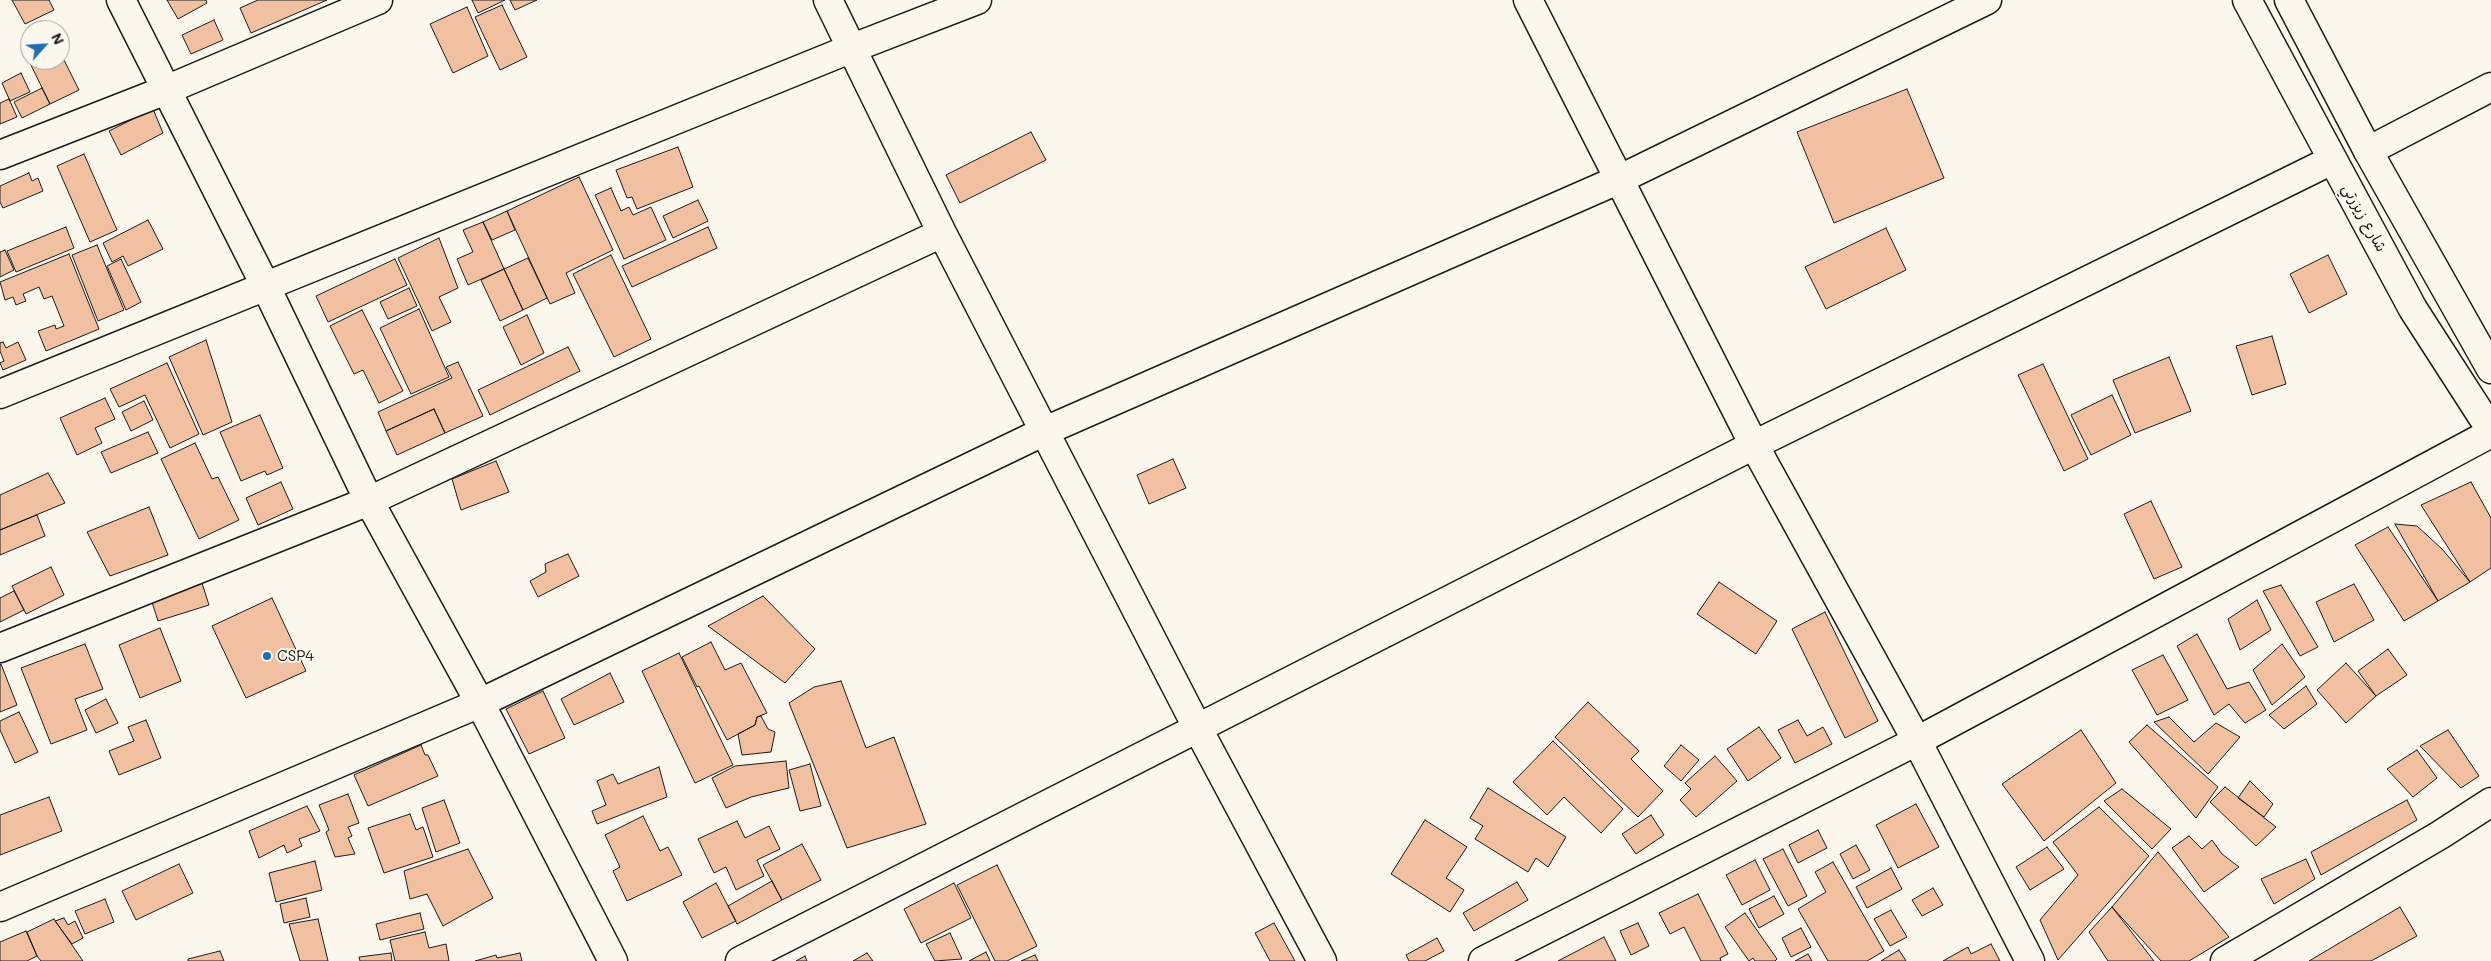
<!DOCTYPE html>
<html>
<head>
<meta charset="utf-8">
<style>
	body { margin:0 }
	#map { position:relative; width:2491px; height:961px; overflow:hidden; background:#fbf7ec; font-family:Mali,sans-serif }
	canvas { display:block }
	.north { position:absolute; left:20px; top:20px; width:50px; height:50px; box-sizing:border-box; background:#fbf7ec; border:1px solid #a29f99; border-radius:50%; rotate:64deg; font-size:14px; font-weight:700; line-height:20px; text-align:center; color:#1c1c1c }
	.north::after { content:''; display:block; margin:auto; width:18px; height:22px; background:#1f6fb2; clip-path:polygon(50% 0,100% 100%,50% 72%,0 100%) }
</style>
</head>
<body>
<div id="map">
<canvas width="2491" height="961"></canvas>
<div class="north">N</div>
</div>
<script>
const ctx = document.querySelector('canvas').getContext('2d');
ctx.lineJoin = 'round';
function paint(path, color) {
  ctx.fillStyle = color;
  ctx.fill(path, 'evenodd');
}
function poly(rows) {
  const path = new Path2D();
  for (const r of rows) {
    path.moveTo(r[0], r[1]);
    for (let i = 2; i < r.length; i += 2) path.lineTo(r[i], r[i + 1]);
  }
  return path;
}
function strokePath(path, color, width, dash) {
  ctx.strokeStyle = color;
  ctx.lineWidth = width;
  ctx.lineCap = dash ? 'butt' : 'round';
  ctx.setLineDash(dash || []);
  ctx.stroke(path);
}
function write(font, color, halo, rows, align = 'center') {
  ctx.font = font + ' Mali,"Playpen Sans Arabic",sans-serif';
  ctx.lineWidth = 4;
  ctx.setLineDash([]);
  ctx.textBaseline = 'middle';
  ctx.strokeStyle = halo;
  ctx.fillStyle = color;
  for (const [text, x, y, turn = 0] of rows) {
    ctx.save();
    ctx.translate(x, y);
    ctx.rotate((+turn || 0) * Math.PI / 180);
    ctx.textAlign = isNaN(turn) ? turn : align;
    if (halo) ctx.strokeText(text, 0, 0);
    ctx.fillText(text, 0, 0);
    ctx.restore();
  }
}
const building = poly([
	[12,0,49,0,54,10,25,24,12,0],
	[167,0,206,0,207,3,178,19,167,0],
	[258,0,327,0,251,33,240,8,258,0],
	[472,0,505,0,478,13,472,0],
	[510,0,537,0,515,10,510,0],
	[502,5,527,57,500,70,475,17,502,5],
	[467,7,488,56,453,73,430,24,467,7],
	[214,20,223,40,191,54,182,35,214,20],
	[60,52,79,90,50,104,26,55,30,53,30,60,60,60,60,52],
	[21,73,30,92,10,101,2,83,21,73],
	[42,88,50,104,22,118,14,102,42,88],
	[1907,89,1944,178,1834,223,1797,132,1907,89],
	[9,99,17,117,0,124,0,103,9,99],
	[153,109,163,133,121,155,109,131,153,109],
	[1031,132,1046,160,960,203,946,175,1031,132],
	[678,147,693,187,637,209,632,197,627,198,616,170,678,147],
	[84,154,117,230,90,242,57,166,84,154],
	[29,173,32,181,38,178,43,191,3,208,0,202,0,186,29,173],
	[579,177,613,250,566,273,575,293,550,304,507,211,579,177],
	[611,188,621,211,629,207,633,215,651,207,666,240,624,259,595,195,611,188],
	[698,200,708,221,673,238,663,216,698,200],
	[507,211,515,230,492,240,483,222,507,211],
	[148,220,163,249,128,266,123,256,112,262,103,243,148,220],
	[483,222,504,269,468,285,457,259,473,252,463,230,483,222],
	[66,227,74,248,16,272,7,251,66,227],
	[708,227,717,248,632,287,622,266,708,227],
	[1886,228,1906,270,1826,309,1805,267,1886,228],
	[439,238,458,288,439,297,451,322,432,331,398,258,439,238],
	[97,245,124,310,98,321,72,255,97,245],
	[5,250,14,270,0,277,0,252,5,250],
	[69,254,99,329,46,351,38,331,55,325,56,329,64,326,52,296,44,299,39,287,23,294,26,301,16,305,13,297,5,300,0,282,69,254],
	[611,255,651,339,614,357,573,274,611,255],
	[2328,255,2347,294,2309,313,2290,274,2328,255],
	[528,258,547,298,523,310,504,269,528,258],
	[121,259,141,302,126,310,107,266,121,259],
	[395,259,407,285,328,322,316,296,395,259],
	[504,269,523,310,500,321,481,280,504,269],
	[409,288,417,306,388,319,380,302,409,288],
	[419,309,449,377,411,394,380,328,419,309],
	[362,310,403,391,379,403,363,370,354,374,330,326,362,310],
	[527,315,544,353,521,365,503,327,527,315],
	[2272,336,2286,384,2252,395,2236,346,2272,336],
	[206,340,232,422,203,435,169,357,206,340],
	[3,342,6,348,18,342,26,360,3,370,0,363,4,361,0,351,0,343,3,342],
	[568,347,580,371,490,415,478,390,568,347],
	[2169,357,2191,411,2135,433,2113,380,2169,357],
	[458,362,483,416,445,433,434,409,386,431,378,412,452,378,446,367,458,362],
	[167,363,199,434,170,448,145,395,119,407,110,389,167,363],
	[2043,364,2088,459,2064,471,2018,375,2043,364],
	[2112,395,2131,435,2091,455,2071,415,2112,395],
	[105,398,115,419,95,428,102,443,77,455,60,418,105,398],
	[144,401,153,420,131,431,122,412,144,401],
	[434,409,445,433,397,455,386,431,434,409],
	[260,415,283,468,267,475,265,471,241,481,220,432,260,415],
	[148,432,158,453,111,473,101,452,148,432],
	[195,443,212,479,218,477,239,520,199,539,161,459,195,443],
	[1173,459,1186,488,1149,504,1137,475,1173,459],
	[496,461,509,492,461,510,452,479,496,461],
	[48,473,65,503,0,530,0,495,48,473],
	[281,482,293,509,258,525,246,498,281,482],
	[2471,482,2491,518,2491,568,2470,582,2421,505,2471,482],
	[2151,501,2182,567,2154,579,2124,514,2151,501],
	[149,507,168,555,110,576,87,532,149,507],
	[37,515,45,536,0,555,0,530,37,515],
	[2395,524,2417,526,2442,549,2470,582,2438,601,2395,524],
	[2388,527,2438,601,2404,621,2355,545,2388,527],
	[568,554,579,576,538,597,530,581,546,572,545,564,568,554],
	[51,567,64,595,26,614,12,586,51,567],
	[1719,582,1777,621,1756,654,1697,614,1719,582],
	[202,583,209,605,158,621,151,599,202,583],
	[2354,584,2374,620,2334,642,2316,602,2354,584],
	[2281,585,2318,647,2300,656,2263,591,2281,585],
	[14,591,24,610,0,622,0,598,14,591],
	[763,596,815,649,785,683,708,626,763,596],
	[272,598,306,671,246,698,212,626,272,598],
	[2257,600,2271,630,2240,650,2228,619,2257,600],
	[1825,612,1878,721,1845,738,1792,629,1825,612],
	[160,628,181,681,140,698,119,645,160,628],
	[2197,634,2227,689,2249,682,2266,710,2245,723,2229,704,2214,715,2177,646,2197,634],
	[711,642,725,670,741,663,767,713,757,717,755,725,727,740,699,686,697,687,682,657,711,642],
	[85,644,103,689,75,699,87,730,51,744,21,668,85,644],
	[2282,644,2305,677,2272,705,2253,670,2282,644],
	[2388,649,2407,675,2376,696,2358,671,2388,649],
	[679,653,733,765,695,783,642,671,679,653],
	[2163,655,2188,700,2157,715,2132,670,2163,655],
	[2346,663,2376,696,2346,723,2317,690,2346,663],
	[1,664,17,705,0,712,0,665,1,664],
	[610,673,624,702,574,725,561,699,610,673],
	[841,681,866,748,894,737,926,824,847,848,789,703,814,687,841,681],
	[2306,686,2317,704,2284,729,2269,715,2306,686],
	[543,691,565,738,529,754,506,709,543,691],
	[106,699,118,723,96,733,85,710,106,699],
	[1588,702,1639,751,1631,759,1663,791,1638,817,1555,737,1588,702],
	[19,712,38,752,15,763,0,730,0,721,19,712],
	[761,716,768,729,775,732,771,752,742,755,738,734,755,725,757,717,761,716],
	[2169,717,2194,742,2216,723,2240,737,2208,774,2154,722,2169,717],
	[146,720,161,758,119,775,109,751,134,741,128,727,146,720],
	[1798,720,1807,736,1823,727,1832,744,1795,763,1778,730,1798,720],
	[2147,725,2218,787,2196,818,2129,742,2147,725],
	[1759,727,1781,758,1748,781,1727,749,1759,727],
	[2081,730,2116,783,2044,841,2002,784,2081,730],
	[2448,730,2479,776,2461,788,2420,746,2448,730],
	[1553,741,1623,809,1601,833,1564,797,1547,815,1513,782,1553,741],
	[421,745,425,755,428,755,438,776,368,806,354,775,421,745],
	[1681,745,1699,760,1681,781,1664,766,1681,745],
	[2417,750,2437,778,2413,797,2387,769,2417,750],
	[1715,756,1737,781,1696,817,1680,800,1691,789,1685,783,1715,756],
	[786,761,789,788,751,797,726,808,712,778,735,766,786,761],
	[810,764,821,806,800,811,789,770,810,764],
	[659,767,667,797,597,824,592,811,606,805,597,781,613,774,618,784,659,767],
	[2250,781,2273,804,2264,817,2238,798,2250,781],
	[2225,787,2276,827,2256,846,2210,802,2225,787],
	[1488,788,1566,837,1548,867,1536,858,1528,872,1475,839,1483,826,1470,818,1488,788],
	[2122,789,2171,829,2152,849,2104,801,2122,789],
	[348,794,359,823,348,827,352,836,348,838,355,854,335,857,326,832,329,830,319,805,348,794],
	[49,797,62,831,0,855,0,815,49,797],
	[444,800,460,843,436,852,422,808,444,800],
	[2407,800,2417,820,2321,875,2311,852,2407,800],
	[1916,804,1939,847,1898,868,1876,825,1916,804],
	[307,806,320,831,299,839,302,846,287,853,284,845,259,858,249,831,307,806],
	[2099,807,2149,856,2058,960,2040,920,2078,875,2053,842,2099,807],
	[410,814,416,830,423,827,433,857,384,873,368,828,410,814],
	[1651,815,1664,835,1636,854,1622,834,1651,815],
	[643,816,660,851,668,847,682,875,627,901,613,871,620,867,605,835,643,816],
	[1425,820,1467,847,1446,878,1464,890,1450,912,1391,874,1425,820],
	[737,821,745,838,769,826,780,849,757,860,764,876,736,890,726,867,714,873,698,839,737,821],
	[1818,830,1827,848,1798,863,1789,845,1818,830],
	[2189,836,2202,849,2212,840,2222,854,2239,867,2204,892,2172,848,2189,836],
	[802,844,821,880,782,900,763,865,802,844],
	[1856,845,1870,870,1853,879,1840,854,1856,845],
	[2047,847,2064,869,2030,890,2016,867,2047,847],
	[468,849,493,898,443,926,427,894,410,899,404,871,468,849],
	[1783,849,1807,896,1788,906,1763,859,1783,849],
	[2158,852,2229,937,2189,961,2161,961,2112,907,2158,852],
	[2306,859,2315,879,2274,904,2261,879,2306,859],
	[1755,860,1770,890,1742,905,1726,875,1755,860],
	[315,861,322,890,276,902,269,873,315,861],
	[1833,862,1884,951,1867,961,1828,961,1798,909,1826,892,1815,872,1833,862],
	[179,864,193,893,136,920,122,891,179,864],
	[997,865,1037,946,1007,961,995,961,957,885,997,865],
	[1891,868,1902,889,1867,908,1856,887,1891,868],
	[772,881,782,900,737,924,728,906,772,881],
	[1517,882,1528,900,1474,931,1463,913,1517,882],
	[716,883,736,921,702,938,683,902,716,883],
	[954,883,971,918,921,943,904,909,954,883],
	[1933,888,1943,905,1922,916,1912,900,1933,888],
	[1698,894,1728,954,1720,958,1721,961,1701,961,1684,927,1670,934,1659,913,1698,894],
	[1774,896,1784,914,1759,928,1749,909,1774,896],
	[306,898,310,917,284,923,280,904,306,898],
	[105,899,114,922,85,934,75,911,105,899],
	[2112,907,2154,961,2108,961,2089,932,2112,907],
	[2400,907,2417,936,2371,961,2309,961,2400,907],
	[1891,910,1907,937,1890,946,1874,919,1891,910],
	[420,913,424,929,380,940,376,924,420,913],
	[1745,913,1777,959,1775,961,1755,961,1753,958,1749,961,1725,927,1745,913],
	[64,918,68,925,75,921,83,938,72,944,55,921,64,918],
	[54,919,83,961,41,961,37,956,27,932,54,919],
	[318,919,328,961,300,961,289,924,318,919],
	[1274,923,1295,961,1270,961,1255,933,1274,923],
	[1638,923,1649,946,1631,955,1620,931,1638,923],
	[1801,928,1811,947,1791,957,1782,938,1801,928],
	[26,931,37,956,27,961,0,961,0,942,26,931],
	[425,932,429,948,446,944,449,961,395,961,390,940,425,932],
	[950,933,962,959,935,961,926,944,950,933],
	[1604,937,1616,961,1558,961,1604,937],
	[1437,938,1444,951,1425,961,1409,961,1406,955,1437,938],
	[1991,944,2000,961,1943,961,1968,947,1971,954,1991,944],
	[1899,950,1906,961,1881,961,1899,950],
	[220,951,224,961,188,961,188,959,220,951],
	[986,952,990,961,969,961,986,952],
	[391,953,392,961,360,961,359,957,391,953],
	[520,953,522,961,475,961,496,955,497,958,520,953],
	[867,953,873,961,853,961,867,953],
	[1808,954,1812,961,1795,961,1808,954],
	[1035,955,1038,961,1021,961,1035,955],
	[805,956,807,961,796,961,805,956]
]);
const minor = poly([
	[121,0,266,287,369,501,480,703,613,961],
	[828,0,942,233,1197,727,1322,961],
	[1528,0,1754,445,1917,741,2030,961],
	[2368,151,2491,87],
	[0,155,166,90,378,0],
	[0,394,850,49,977,0],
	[0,648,369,501,942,233],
	[0,907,480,703,1045,431,1620,179,1987,0],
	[740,961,1754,445,2332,160],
	[1483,961,1917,741,2491,433],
	[2225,961,2440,835,2491,802]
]);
const tertiary = poly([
	[2247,0,2413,309,2491,430],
	[2289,0,2368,151,2491,369]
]);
const markers = [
	[267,656,5,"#1f6fb2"]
];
const streetNames = [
	["شارع زيزرتي",2364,218,61]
];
const poiNames = [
	["CSP4",277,656]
];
paint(building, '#f0c0a0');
strokePath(building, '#1c1c1c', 1);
strokePath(minor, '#1c1c1c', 31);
strokePath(tertiary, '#1c1c1c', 31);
strokePath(minor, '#fbf7ec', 28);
strokePath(tertiary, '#fbf7ec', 28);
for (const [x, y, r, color] of markers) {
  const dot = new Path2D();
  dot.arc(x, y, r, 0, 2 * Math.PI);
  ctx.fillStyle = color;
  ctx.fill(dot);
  strokePath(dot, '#fbf7ec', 2);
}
write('15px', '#1c1c1c', '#fbf7ec', streetNames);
write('15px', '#1c1c1c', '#fbf7ec', poiNames, 'left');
</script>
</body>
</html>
